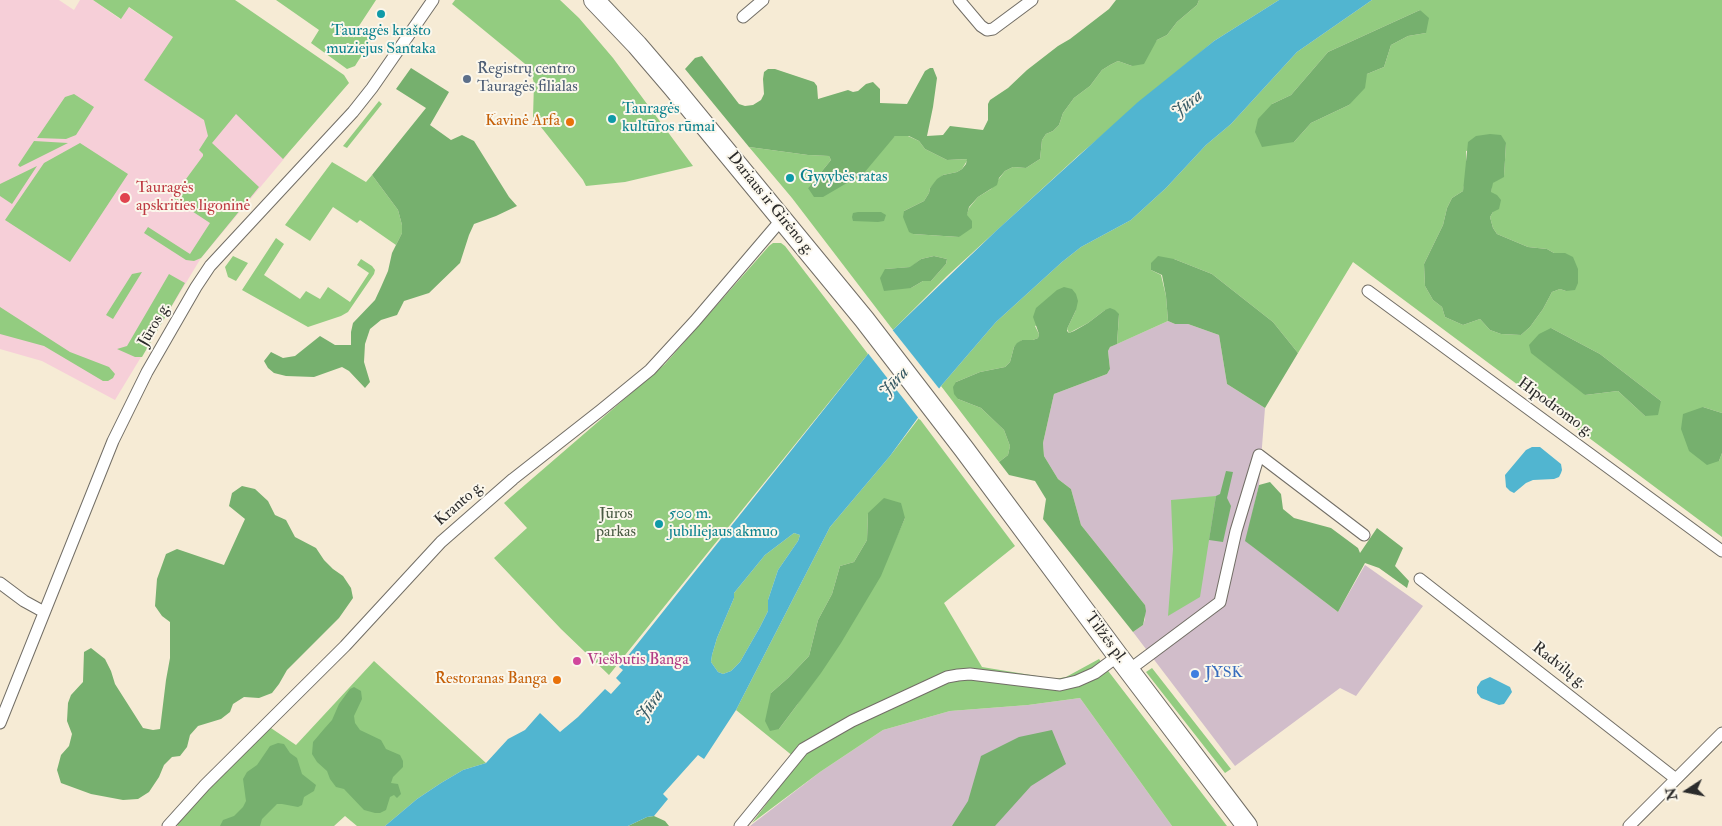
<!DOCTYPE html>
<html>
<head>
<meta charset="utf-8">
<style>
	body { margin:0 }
	#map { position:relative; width:1722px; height:826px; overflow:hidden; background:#f6ebd5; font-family:"IM FELL Double Pica",serif }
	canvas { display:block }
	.north { position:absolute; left:1662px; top:766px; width:50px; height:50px; -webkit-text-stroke:4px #fbf7ec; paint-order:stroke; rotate:259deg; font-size:14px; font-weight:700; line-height:20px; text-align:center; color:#2b2b2b }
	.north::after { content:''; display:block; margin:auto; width:18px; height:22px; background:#2b2b2b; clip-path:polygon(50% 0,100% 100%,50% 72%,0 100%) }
</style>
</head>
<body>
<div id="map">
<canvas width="1722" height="826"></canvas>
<div class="north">N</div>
</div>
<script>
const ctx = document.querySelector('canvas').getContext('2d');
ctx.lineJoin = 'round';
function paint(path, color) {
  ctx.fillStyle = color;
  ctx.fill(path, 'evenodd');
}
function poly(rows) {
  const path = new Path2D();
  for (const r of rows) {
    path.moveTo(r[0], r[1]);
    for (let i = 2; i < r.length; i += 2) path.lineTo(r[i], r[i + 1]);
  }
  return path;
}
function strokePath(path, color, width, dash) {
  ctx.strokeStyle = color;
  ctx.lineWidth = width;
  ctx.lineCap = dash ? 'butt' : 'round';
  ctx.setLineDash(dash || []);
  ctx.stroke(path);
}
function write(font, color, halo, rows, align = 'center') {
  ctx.font = font + ' "IM FELL Double Pica",serif';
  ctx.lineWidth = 4;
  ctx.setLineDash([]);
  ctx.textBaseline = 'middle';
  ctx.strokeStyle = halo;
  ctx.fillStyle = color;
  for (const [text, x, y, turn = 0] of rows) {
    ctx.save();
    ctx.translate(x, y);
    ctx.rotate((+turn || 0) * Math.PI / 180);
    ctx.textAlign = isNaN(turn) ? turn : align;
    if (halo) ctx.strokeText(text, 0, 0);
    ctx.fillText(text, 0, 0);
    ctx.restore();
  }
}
const built = poly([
	[0,0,59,0,74,10,80,0,93,0,120,19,128,7,210,61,288,154,201,258,115,400,42,361,0,349]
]);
const industrial = poly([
	[1168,321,1175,324,1188,324,1219,335,1227,384,1265,408,1259,485,1246,541,1338,612,1365,565,1423,606,1356,696,1340,688,1235,766,1133,632,1143,625,1145,619,1145,605,1081,525,1071,489,1058,479,1044,456,1043,443,1054,394,1107,374,1110,369,1108,351,1110,347],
	[1080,698,1172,826,750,826,820,772,883,730,950,711,1028,705]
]);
const green = poly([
	[93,0,235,0,344,75,349,83,283,159,236,114,212,143,259,187,201,258,194,261,186,260,144,233,148,227,190,254,210,223,172,198,203,156,203,154,199,150,208,136,204,120,144,80,173,37,129,7,121,19],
	[276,0,376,0,357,29,372,39,355,66,347,69,311,43,319,30],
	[455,0,560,0,579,18,613,58,693,166,625,182,586,186,583,180,533,117,534,83,530,68,452,4],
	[1199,0,1279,0,1214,41,1079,155,947,276,893,330,792,198,749,147,808,155,829,156,831,160,808,188,895,136,908,136,919,141,925,149,947,160,968,159,962,169,957,172,943,175,930,188,929,193,924,201,904,211,913,234,959,237,969,208,978,197,991,189,1005,171,1013,167,1026,168,1040,159,1042,140,1046,134,1053,131,1059,125,1063,113,1074,98,1090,86,1102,70,1110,65,1118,61,1132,66,1157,40,1167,35,1177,22,1197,5],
	[934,256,947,259,946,264,931,281,923,281,911,288,885,269,911,267,921,259],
	[1372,0,1722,0,1722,413,1703,407,1719,461,1722,453,1722,537,1353,262,1298,353,1273,322,1212,274,1174,259,1151,270,1161,275,1166,296,1168,321,1117,344,1119,315,1105,310,1088,323,1069,333,1067,329,1076,310,1035,326,1039,334,1038,338,1033,340,1022,340,1014,347,1010,362,1005,367,980,372,956,382,958,399,981,408,1004,430,1010,446,1008,455,999,462,941,386,996,322,1062,262,1081,247,1131,220,1166,188,1206,145,1231,124,1297,52],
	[1420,10,1426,33,1408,36,1391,45,1384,67,1367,74,1349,105,1311,123,1294,142,1272,104,1291,95,1328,52],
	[1506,143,1504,176,1492,183,1491,192,1493,212,1490,217,1493,228,1497,234,1528,247,1547,249,1554,253,1565,253,1566,291,1560,289,1552,292,1543,309,1530,327,1521,335,1501,334,1490,330,1480,319,1463,325,1445,317,1442,307,1433,300,1425,286,1424,264,1443,225,1447,208,1452,198,1463,191,1466,174,1466,151],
	[1551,328,1600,354,1661,401,1645,416,1618,391,1585,395],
	[74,94,94,107,76,135,66,139,37,138,65,97],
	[379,101,382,104,347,148,343,146],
	[34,141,68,143,20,167,18,165],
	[80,143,128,174,70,262,5,220,44,163],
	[332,162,366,182,372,175,398,210,402,225,402,233,396,245,360,220,357,223,333,207,310,241,285,225],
	[37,166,12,204,0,196,0,184],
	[276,238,284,244,264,275,300,299,306,291,320,299,328,287,350,302,369,273,357,265,361,259,372,266,375,270,374,274,348,312,341,316,308,327,242,290],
	[773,243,781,243,785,246,868,354,609,675,561,629,494,558,527,528,504,503,665,364,769,246],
	[233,256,248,263,236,281,228,277,225,267],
	[142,272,113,319,106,315,132,274],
	[169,274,185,283,142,357,135,357,117,349,127,346],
	[0,307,70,352,109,367,115,374,113,378,108,381,103,381,44,346,0,334],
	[919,418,1015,546,944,603,982,667,1055,679,1066,677,1099,659,1227,826,1172,826,1080,698,1028,705,950,711,883,730,820,772,752,823,799,761,736,710,830,527,890,456],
	[868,513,905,518,894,543,797,705,779,729,771,693,788,678,809,656,818,620,832,594,840,566,854,562,867,540],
	[1216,496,1200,597,1168,616,1173,549,1171,500],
	[794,533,800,535,798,541,778,570,768,600,768,611,760,627,740,662,731,671,723,674,718,672,711,662,712,655,717,638,734,598,734,593,765,555],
	[374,661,486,763,463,770,441,783,417,799,385,826,357,826,345,816,334,826,178,826,172,820,265,724,296,745],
	[1152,668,1231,769,1225,773,1146,672]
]);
const forest = poly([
	[1116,0,1199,0,1197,5,1177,22,1167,35,1157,40,1144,64,1132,66,1118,61,1110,65,1102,70,1090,86,1074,98,1063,113,1059,125,1053,131,1046,134,1042,140,1040,159,1026,168,1013,167,1005,171,999,178,997,185,978,197,969,207,967,215,972,221,972,228,959,237,913,234,909,232,903,217,904,211,924,201,929,193,930,188,937,179,943,175,957,172,962,169,966,164,967,159,947,160,925,149,919,141,909,136,895,136,864,173,823,197,814,197,808,188,831,160,829,156,808,155,749,147,685,69,695,58,702,56,739,104,745,106,753,105,761,100,764,94,763,79,764,72,768,69,775,69,814,82,817,86,818,99,848,90,853,92,858,91,866,84,873,82,880,89,880,103,907,104,925,71,930,68,933,68,937,78,933,107,927,136,943,135,950,126,983,130,988,120,988,104,990,100,1008,88,1027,70,1058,46,1070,39,1109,9],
	[1420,10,1429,18,1426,33,1408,36,1391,45,1384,67,1367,74,1365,88,1349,105,1311,123,1294,142,1262,147,1255,132,1258,119,1272,104,1291,95,1328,52],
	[411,68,449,92,430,125,451,140,462,135,474,141,509,197,517,206,496,216,474,224,469,235,460,263,429,293,404,301,397,315,381,320,370,329,365,344,364,362,370,382,365,388,349,371,342,367,314,377,286,376,274,373,268,368,264,361,271,352,283,358,295,356,320,336,335,345,351,345,351,332,353,323,375,300,381,287,388,271,392,253,402,233,402,225,398,210,372,175,426,108,396,89],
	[1490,134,1501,135,1506,143,1504,177,1493,183,1491,192,1497,195,1501,200,1499,209,1493,212,1490,217,1493,228,1497,234,1528,247,1547,249,1554,253,1565,253,1573,257,1578,269,1578,283,1575,290,1566,291,1560,289,1552,292,1543,309,1530,327,1521,335,1501,334,1490,330,1480,319,1463,325,1445,317,1442,307,1433,300,1425,286,1424,264,1443,225,1447,208,1452,198,1463,191,1468,142,1476,136],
	[858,212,881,212,886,215,884,221,878,222,853,221,852,217,853,213],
	[934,256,947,259,946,264,931,281,923,281,911,288,884,291,880,278,885,269,910,267,921,259],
	[1158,256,1174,259,1212,274,1273,322,1298,353,1265,408,1227,384,1219,335,1188,324,1175,324,1168,321,1166,296,1162,275,1151,270,1151,263],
	[1064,287,1072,289,1076,294,1078,301,1076,310,1067,329,1067,331,1069,333,1074,331,1088,323,1105,310,1110,308,1115,310,1119,314,1117,344,1110,347,1108,351,1110,369,1107,374,1054,394,1043,443,1044,456,1058,479,1071,489,1081,525,1145,605,1146,611,1143,625,1133,632,1043,519,1046,499,1035,481,1009,475,999,462,1008,455,1010,446,1004,430,981,408,958,399,954,394,953,387,956,382,980,372,1005,367,1010,362,1014,347,1017,343,1022,340,1033,340,1038,338,1039,334,1033,317,1036,308,1057,290],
	[1551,328,1600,354,1661,401,1658,415,1645,416,1618,391,1585,395,1531,353,1529,345,1539,334],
	[1703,407,1722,413,1722,453,1719,461,1707,465,1689,451,1681,429,1683,414],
	[1226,471,1233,472,1227,498,1231,506,1223,542,1209,540,1216,496,1220,494],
	[1270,482,1281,494,1283,509,1294,518,1331,528,1358,548,1360,553,1377,528,1403,548,1395,566,1409,581,1407,588,1379,568,1365,563,1338,612,1253,547,1245,541,1259,485],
	[242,486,255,489,268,501,275,515,286,520,295,537,316,548,324,560,333,569,343,576,351,588,353,598,339,618,287,670,279,684,272,693,259,698,244,697,233,704,230,712,221,719,198,726,190,735,187,747,180,756,172,757,164,765,159,777,149,792,138,799,123,800,91,794,61,783,57,770,61,755,69,746,72,734,67,721,68,703,71,695,83,682,84,652,91,648,105,659,111,671,115,684,143,728,153,730,160,729,166,680,170,658,170,622,162,616,155,606,157,579,166,554,177,549,224,565,245,519,229,506,232,493],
	[884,498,901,503,905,518,881,576,841,643,821,673,779,729,770,731,765,721,771,693,788,678,809,656,818,620,832,594,840,566,854,562,867,540,868,513],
	[354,687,361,691,362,699,354,716,355,723,360,730,381,740,386,749,400,755,403,761,403,767,393,777,391,783,398,784,401,794,397,798,394,795,390,797,386,810,380,813,375,813,364,810,344,789,336,787,330,779,327,771,317,762,312,754,313,742,324,729,332,720,339,704,350,689],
	[1052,730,1066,764,1031,786,995,826,952,826,968,801,981,756,1019,737],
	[278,743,284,744,290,753,297,758,302,774,316,785,314,791,304,797,302,805,298,807,282,804,277,804,262,819,260,826,220,826,223,820,234,816,243,807,246,801,243,779,247,772,257,765,270,746],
	[654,816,665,821,669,826,628,826,647,817]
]);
const water = poly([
	[1279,0,1372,0,1297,52,1231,124,1206,145,1166,188,1131,220,1081,247,1062,262,996,322,941,386,890,456,830,527,736,710,704,759,698,755,663,794,668,799,654,816,647,817,628,826,385,826,417,799,441,783,463,770,486,763,508,739,525,730,540,713,560,732,578,717,605,689,611,694,621,683,616,678,623,670,619,667,868,354,997,230,1138,102,1214,41],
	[794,533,800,535,798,541,778,570,768,600,768,611,760,627,740,662,731,671,723,674,718,672,711,662,712,655,717,638,734,598,734,593,765,555],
	[1532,447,1540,447,1561,464,1562,470,1561,473,1559,477,1554,479,1533,480,1526,483,1514,493,1510,491,1506,487,1505,475,1526,450],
	[1490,677,1510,687,1512,692,1504,704,1499,705,1481,698,1477,693,1477,687,1481,681]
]);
const pier = poly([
	[891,328,941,391,920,420,867,352]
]);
const minor = poly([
	[959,0,981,26,987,30,993,29,1032,0],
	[743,17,763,0],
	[1368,291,1722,551],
	[1420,579,1676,779],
	[0,583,24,601,44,612],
	[1129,670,1220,602,1236,531,1259,455,1364,535],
	[0,723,113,441,147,372,196,287,210,266,353,112,372,88,433,0],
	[168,826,205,785,345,646,441,542,513,479,601,410,650,370,695,321,782,219],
	[740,826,803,749,852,721,947,677,958,675,970,674,1060,685,1077,681,1095,673,1118,656],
	[1629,826,1722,733]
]);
const trunk = poly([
	[594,0,637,45,673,87,864,319,964,449,1118,656,1247,826]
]);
const markers = [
	[381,14,5,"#0f9aa8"],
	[467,79,5,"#5c6f8a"],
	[612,119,5,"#0f9aa8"],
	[570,122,5,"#e8710a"],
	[790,178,5,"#0f9aa8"],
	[125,198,6,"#e0444e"],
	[659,524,5,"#0f9aa8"],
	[577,661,5,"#d1479c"],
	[1195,674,5,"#3f7fe0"],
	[557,680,5,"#e8710a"]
];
const cultureNames = [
	["Tauragės krašto",381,32,"center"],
	["muziejus Santaka",381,50,"center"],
	["Tauragės",622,110],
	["kultūros rūmai",622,128],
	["Gyvybės ratas",800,178],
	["500 m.",669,515],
	["jubiliejaus akmuo",669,533]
];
const serviceNames = [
	["Registrų centro",477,70],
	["Tauragės filialas",477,88]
];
const foodNames = [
	["Kavinė Arfa",560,122],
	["Restoranas Banga",547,680]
];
const healthNames = [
	["Tauragės",136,189],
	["apskrities ligoninė",136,207]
];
const streetNames = [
	["Dariaus ir Girėno g.",770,204,51],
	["Jūros g.",155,325,-60],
	["Hipodromo g.",1555,408,36],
	["Kranto g.",460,504,-41],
	["Tilžės pl.",1105,638,53],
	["Radvilų g.",1559,666,38]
];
const parkNames = [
	["Jūros",616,515],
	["parkas",616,533]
];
const hotelNames = [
	["Viešbutis Banga",587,661]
];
const shopNames = [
	["JYSK",1205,674]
];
const waterNames = [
	["Jūra",1188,105,-40],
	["Jūra",895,383,-49],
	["Jūra",651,706,-56]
];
paint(built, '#f6cfd8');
paint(industrial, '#d1bdca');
paint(green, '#93cc80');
paint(forest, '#76b06e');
paint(water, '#51b5d0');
paint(pier, '#f6ebd5');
strokePath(minor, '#726e66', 13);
strokePath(trunk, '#726e66', 22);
strokePath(minor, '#fff', 11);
strokePath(trunk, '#fff', 20);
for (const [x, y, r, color] of markers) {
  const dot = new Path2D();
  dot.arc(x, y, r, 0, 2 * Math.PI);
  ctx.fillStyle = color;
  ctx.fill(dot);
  strokePath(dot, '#fbf7ec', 2);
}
write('16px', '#0d838f', '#fbf7ec', cultureNames, 'left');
write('16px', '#4e5e75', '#fbf7ec', serviceNames, 'left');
write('16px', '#c56008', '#fbf7ec', foodNames, 'right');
write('16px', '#be3a42', '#fbf7ec', healthNames, 'left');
write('16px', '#2b2b2b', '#fbf7ec', streetNames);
write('16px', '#4a5b44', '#fbf7ec', parkNames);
write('16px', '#b23c85', '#fbf7ec', hotelNames, 'left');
write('16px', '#366cbe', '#fbf7ec', shopNames, 'left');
write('italic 18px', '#385b65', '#fbf7ec', waterNames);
</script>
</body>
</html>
